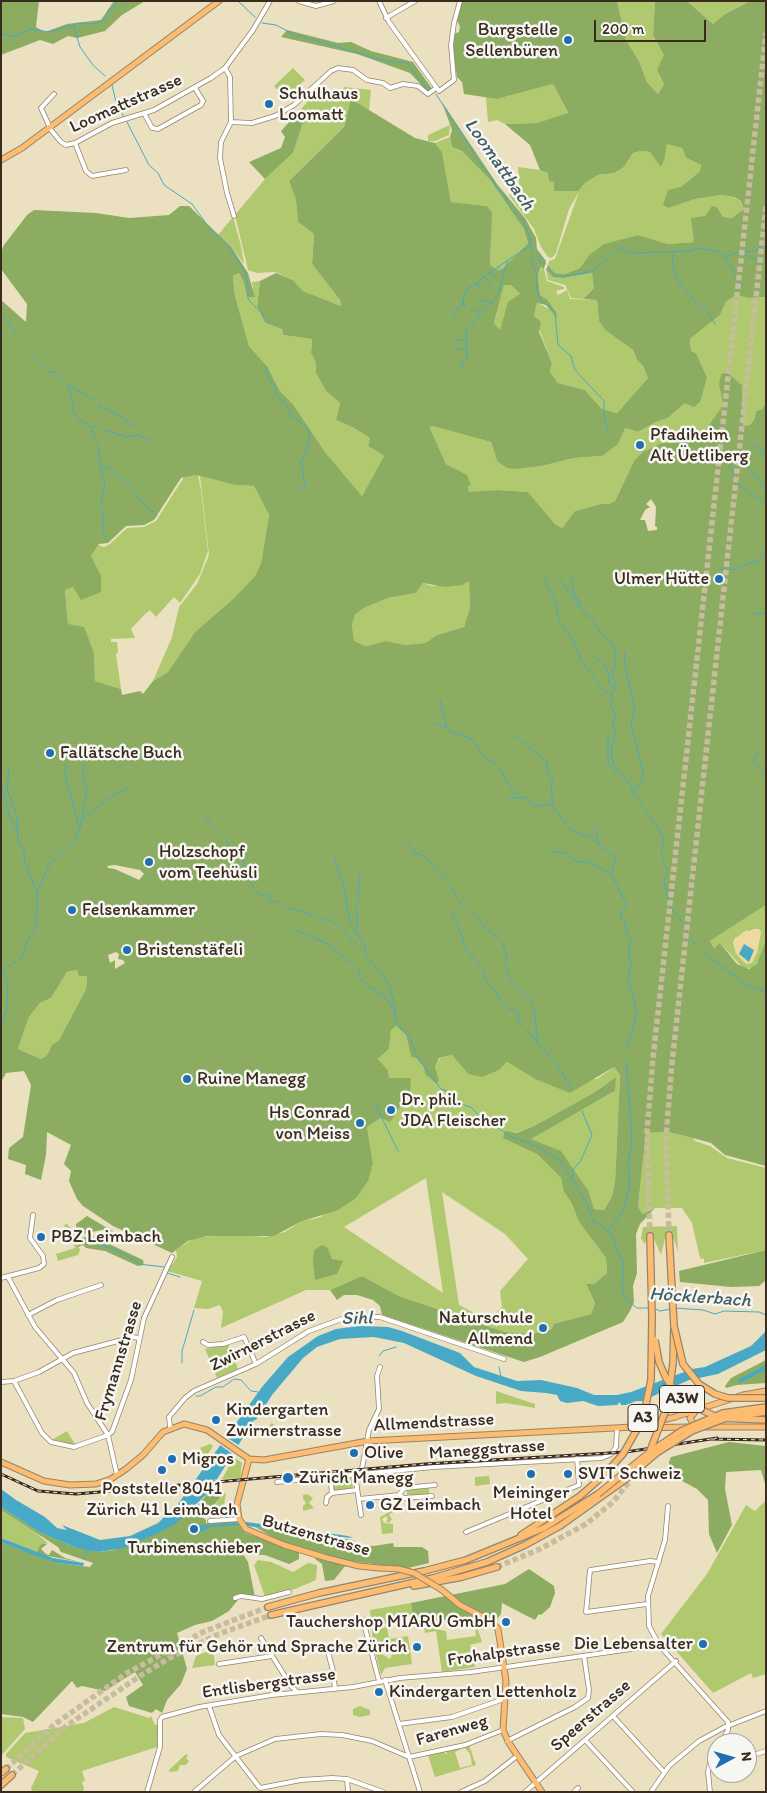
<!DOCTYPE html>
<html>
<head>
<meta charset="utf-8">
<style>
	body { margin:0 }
	#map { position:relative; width:767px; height:1793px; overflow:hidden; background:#ebe0bf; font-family:Itim,sans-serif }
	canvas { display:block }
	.frame { position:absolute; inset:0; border:2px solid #3b2a1e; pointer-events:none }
	.north { position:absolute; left:707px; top:1733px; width:50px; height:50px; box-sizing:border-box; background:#f6f6f2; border:1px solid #aba49d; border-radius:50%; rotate:84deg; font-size:14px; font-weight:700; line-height:20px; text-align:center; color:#3b2a1e }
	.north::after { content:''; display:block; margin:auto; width:18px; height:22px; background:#1f6fb2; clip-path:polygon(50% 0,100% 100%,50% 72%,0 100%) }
	.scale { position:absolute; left:594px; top:20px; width:112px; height:22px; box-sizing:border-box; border:2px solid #3b2a1e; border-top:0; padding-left:6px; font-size:15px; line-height:18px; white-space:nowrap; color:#3b2a1e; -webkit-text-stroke:4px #f6f6f2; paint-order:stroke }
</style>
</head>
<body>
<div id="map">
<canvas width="767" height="1793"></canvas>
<div class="frame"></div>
<div class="north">N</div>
<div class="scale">200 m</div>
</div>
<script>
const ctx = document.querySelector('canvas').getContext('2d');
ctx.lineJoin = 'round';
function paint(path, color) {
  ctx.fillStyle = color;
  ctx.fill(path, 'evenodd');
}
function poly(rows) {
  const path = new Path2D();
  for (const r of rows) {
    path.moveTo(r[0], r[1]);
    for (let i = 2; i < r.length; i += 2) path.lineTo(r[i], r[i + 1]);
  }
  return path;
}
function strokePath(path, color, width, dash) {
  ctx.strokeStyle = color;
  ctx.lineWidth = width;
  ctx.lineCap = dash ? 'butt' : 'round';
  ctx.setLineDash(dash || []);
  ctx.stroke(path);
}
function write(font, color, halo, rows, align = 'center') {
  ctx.font = font + ' Itim,sans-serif';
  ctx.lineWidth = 5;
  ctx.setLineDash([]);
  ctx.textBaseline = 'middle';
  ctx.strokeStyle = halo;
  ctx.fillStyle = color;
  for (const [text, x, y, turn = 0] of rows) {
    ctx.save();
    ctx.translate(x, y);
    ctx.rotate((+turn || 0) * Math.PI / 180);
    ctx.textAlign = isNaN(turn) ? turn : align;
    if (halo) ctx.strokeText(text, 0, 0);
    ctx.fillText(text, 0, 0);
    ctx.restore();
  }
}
const green = poly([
	[617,1,655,1,653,35,665,55,657,70,664,84,658,94,647,82,639,61,626,40],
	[687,1,750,1,725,14,713,24],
	[293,68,305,80,286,98,274,86],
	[553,84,568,114,537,123,505,124,497,120,488,122,486,97,497,99],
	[345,87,371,90,369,110,351,100,344,127,289,181,296,200,298,222,314,234,312,264,340,300,341,306,303,291,293,280,275,272,257,273,248,270,235,215,265,179,293,153,306,114,301,109,318,90,326,99],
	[450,125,449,135,435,141,428,141,428,135],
	[450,137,452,147,462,151,491,181,524,228,528,243,500,271,490,265,491,243,487,206,451,202,442,152,435,143],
	[667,143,682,148,686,158,701,165,700,171,681,187,669,208,695,199,721,195,733,197,741,201,744,209,733,218,723,217,717,207,694,242,668,244,638,235,624,239,589,255,580,268,565,274,555,273,548,266,549,261,555,259,579,192,569,209,556,253,552,258,548,257,541,247,534,229,509,195,519,185,518,167,540,170,585,183,598,175,616,173,624,167,633,153,641,151,650,152,661,166,665,158],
	[233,217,241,246,244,264,232,248,218,235],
	[542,267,544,269,547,281,564,287,564,289,556,291,558,295,567,290,570,299,597,300,599,321,605,330,633,350,637,360,643,366,648,378,617,413,602,409,585,390,558,383,550,372,552,363,534,316,537,303,556,312,547,299,540,295,538,275],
	[546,270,553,277,564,278,592,273,595,284,594,288,583,299,571,298,565,285,548,280],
	[239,273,254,297,252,282,260,281,257,306,265,323,282,329,283,335,312,339,311,353,316,363,316,373,326,391,340,403,336,420,354,428,370,438,368,446,384,456,362,496,325,452,293,404,280,391,267,366,249,346,235,296,233,276],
	[504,285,511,285,520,294,500,330,494,323],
	[736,295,748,298,766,297,766,403,762,409,756,411,754,420,750,425,743,426,742,385,728,373,719,385,723,405,706,429,696,436,677,443,662,444,634,461,615,501,609,504,601,504,575,511,562,528,555,524,528,492,498,490,469,493,468,486,455,469,446,464,430,428,432,426,491,442,497,461,516,469,542,466,574,458,602,456,625,428,638,432,656,422,668,418,685,403,707,377,696,353,691,351,690,339,720,315,726,302],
	[196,475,198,475,201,490,208,551,200,574,180,603,174,597,156,617,150,610,145,614,131,629,135,638,111,639,111,642,117,642,118,652,116,654,121,689,95,681,94,653,68,624,65,590,101,575,91,556,98,545,104,547,110,544,127,528,144,527,156,521,184,477],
	[200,476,235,485,254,486,269,515,261,563,255,576,233,599,195,632,168,672,153,681,172,637,179,607,197,584,209,555],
	[469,581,470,607,464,627,437,635,425,643,405,645,386,641,366,646,354,641,352,625,355,615,364,608,388,598,416,593,423,583,432,586],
	[766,905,766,940,759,960,754,968,743,968,721,944,714,948,710,941],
	[754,929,759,929,761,932,758,946,743,961,736,953,733,942,735,938],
	[77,970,87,976,86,989,59,1040,52,1045,47,1055,41,1059,18,1049,29,1017,40,1003,51,998,67,972],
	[396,1026,406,1035,411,1057,416,1058,439,1080,435,1067,440,1058,452,1055,468,1074,479,1075,499,1070,507,1062,535,1079,597,1079,614,1067,620,1075,615,1182,612,1196,604,1210,594,1209,589,1192,530,1139,614,1092,616,1077,595,1092,534,1126,503,1137,537,1154,561,1178,563,1190,572,1204,579,1222,606,1258,607,1273,594,1284,586,1284,595,1303,591,1314,553,1324,552,1329,532,1334,505,1332,399,1296,362,1276,330,1290,306,1290,221,1328,223,1312,220,1305,208,1309,194,1308,202,1281,167,1271,170,1264,172,1265,177,1257,176,1250,196,1237,237,1235,265,1237,285,1232,300,1222,321,1217,373,1163,367,1127,381,1118,389,1078,388,1070,378,1059,389,1049,391,1029],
	[426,1178,443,1293,344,1227],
	[442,1192,505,1234,528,1259,500,1291,502,1307,488,1320,459,1305],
	[328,1248,332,1260,315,1280,316,1272],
	[668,1132,693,1138,695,1141,710,1146,727,1158,766,1168,766,1250,704,1263,704,1259,700,1258,692,1223,682,1208,655,1208,643,1214,638,1207,646,1133],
	[66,1223,77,1236,75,1240,80,1250,78,1255,58,1261,56,1254,75,1248,67,1229,64,1226],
	[677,1226,678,1251,671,1232,666,1234,661,1255,652,1234,648,1234,645,1244,641,1239,643,1227],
	[228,1344,238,1369,217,1378,205,1349],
	[496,1391,535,1404,535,1408,506,1403,496,1404],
	[271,1423,281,1429,288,1429,290,1432,266,1437],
	[67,1431,75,1444,71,1445,52,1440],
	[210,1444,213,1446,199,1468,196,1461,205,1457,200,1448],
	[234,1457,242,1463,240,1478,222,1479],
	[489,1476,490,1484,475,1486,475,1477],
	[352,1477,353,1489,334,1491,333,1479],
	[429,1488,429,1494,407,1496,407,1490],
	[226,1492,223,1512,211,1510,223,1495],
	[307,1494,313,1498,309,1503,314,1508,303,1511,303,1506,306,1503,303,1499,303,1495],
	[766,1500,766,1674,753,1678,751,1673,713,1693,661,1634,707,1574,746,1505,755,1511],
	[1,1510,36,1533,48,1543,39,1546,37,1552,1,1538],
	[396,1510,389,1515,392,1519,389,1523,386,1521,388,1519,386,1516,382,1519,384,1523,393,1524,393,1533,382,1534,380,1517,386,1514,386,1511],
	[258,1560,271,1562,293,1572,308,1563,317,1565,316,1580,295,1589,265,1597,254,1565],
	[411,1603,413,1617,379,1625,380,1628,387,1627,389,1639,408,1636,412,1664,385,1668,381,1675,373,1643,370,1610],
	[383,1644,394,1650,390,1659,378,1652],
	[435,1624,436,1629,446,1631,447,1640,476,1636,475,1628,483,1626,484,1629,478,1630,482,1642,470,1645,475,1667,442,1672,436,1631,425,1633,424,1625],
	[213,1649,215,1665,192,1668,196,1656],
	[360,1706,370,1710,370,1715,360,1717,353,1715,353,1709],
	[114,1707,149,1718,151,1716,155,1725,158,1725,157,1747,82,1771,85,1781,82,1782,84,1789,82,1792,32,1792,31,1788,39,1771,6,1757,6,1754,25,1733,84,1723],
	[1,1717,23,1718,25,1729,1,1756],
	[469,1745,476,1765,435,1777,428,1755,444,1752,447,1755,446,1751,463,1748,455,1752,460,1768,472,1765,470,1754,465,1748],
	[186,1754,188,1756,186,1758,189,1761,186,1765,180,1765,178,1771,169,1772,169,1770]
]);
const forest = poly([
	[1,1,39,1,36,27,45,32,67,24,101,20,114,1,145,1,122,15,105,31,77,38,68,36,53,44,40,40,1,55],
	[462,1,617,1,626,40,639,61,647,82,658,94,664,84,657,70,664,55,653,35,655,1,687,1,713,24,725,14,750,1,766,1,766,297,748,298,736,295,726,302,720,315,690,339,691,351,696,353,707,377,700,402,694,407,685,403,668,418,656,422,638,432,625,428,618,444,602,456,574,458,542,466,516,469,507,468,497,461,491,442,432,426,430,428,446,464,467,475,471,485,468,486,469,492,498,490,528,492,555,524,562,528,575,511,601,504,609,504,615,501,634,461,643,452,662,443,677,443,696,436,706,429,723,405,719,385,721,374,728,373,742,385,743,426,750,425,754,420,756,411,762,409,766,403,766,905,710,941,714,948,720,943,737,964,749,969,757,964,766,940,766,1166,725,1155,711,1143,693,1138,668,1132,646,1133,638,1207,643,1214,655,1208,640,1224,636,1234,637,1273,633,1286,634,1302,630,1311,623,1322,540,1357,524,1362,382,1315,380,1306,373,1300,357,1295,344,1295,337,1300,330,1290,362,1276,399,1296,505,1332,532,1334,552,1329,553,1324,591,1314,595,1303,586,1284,594,1284,607,1273,606,1258,579,1222,572,1204,563,1190,561,1178,537,1154,503,1138,505,1131,516,1133,534,1126,595,1092,616,1077,615,1091,531,1139,561,1151,589,1192,594,1209,604,1210,612,1196,615,1182,620,1075,614,1067,570,1093,535,1079,507,1062,499,1070,482,1077,468,1074,452,1055,439,1058,435,1067,439,1080,437,1084,425,1074,424,1067,416,1058,411,1057,406,1035,396,1026,391,1030,389,1049,378,1059,388,1070,389,1078,411,1078,410,1091,390,1122,381,1118,367,1127,373,1163,368,1181,356,1198,338,1210,300,1222,274,1236,207,1236,188,1241,172,1253,113,1226,83,1206,77,1199,69,1181,71,1171,64,1164,71,1145,47,1132,46,1155,41,1180,25,1174,26,1165,8,1159,9,1148,23,1137,31,1085,24,1071,6,1073,1,1082,1,300,26,322,27,304,1,269,1,252,4,245,27,215,34,210,96,213,129,218,169,215,180,206,189,206,232,248,248,273,255,297,247,297,244,282,239,273,233,276,235,296,249,346,267,366,280,391,293,404,325,452,362,496,384,456,368,446,370,438,354,428,336,420,340,403,326,391,316,373,316,363,311,353,312,339,283,335,282,329,265,323,257,306,260,281,276,273,293,280,303,291,341,306,340,300,312,264,314,234,298,222,296,200,289,181,344,127,351,99,415,138,435,143,442,152,451,202,487,206,492,213,490,265,500,271,528,243,524,229,491,181,462,151,452,147,450,137,452,130,442,102,497,184,525,218,536,238,537,249,546,261,544,269,541,267,538,275,540,295,547,299,556,312,557,318,546,305,537,303,534,316,541,322,539,332,552,363,550,372,558,383,585,390,602,409,617,413,648,378,643,366,637,360,633,350,605,330,599,321,597,300,583,299,594,288,592,273,564,278,553,277,546,270,548,266,555,273,565,274,580,268,589,255,604,244,638,235,668,244,694,242,691,218,705,216,712,206,717,207,723,217,732,218,744,209,741,201,734,197,721,195,695,199,669,208,663,205,668,190,681,187,700,171,701,165,686,158,682,148,667,144,665,158,661,167,650,152,641,151,633,153,624,167,615,173,598,175,585,183,578,191,554,191,554,182,549,181,548,173,540,170,530,145,505,124,537,123,568,113,553,84,497,99,464,94,462,82,457,77,453,52,454,34,459,32,460,26,456,19],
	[504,285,511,285,520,294,508,302,500,330,494,323],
	[196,475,235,485,254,486,269,515,261,563,255,576,233,599,195,632,168,672,153,681,143,694,140,691,122,695,121,689,95,681,94,653,84,627,68,624,65,590,73,587,81,600,101,592,101,575,91,556,99,544,108,543,126,526,144,525,154,520,181,478],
	[651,499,656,507,655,526,657,527,657,530,648,531,645,520,640,520,645,510,650,507,646,504],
	[469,581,470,607,464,627,437,635,425,643,405,645,386,641,366,646,354,641,352,625,355,615,364,608,388,598,416,593,423,583,445,587,462,585],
	[115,865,140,870,144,874,139,880,115,869,108,868,107,866],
	[116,952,119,954,118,959,123,960,125,963,115,969,115,960,110,963,108,955],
	[77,970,79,976,87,976,86,989,59,1040,52,1045,47,1055,41,1059,18,1049,29,1017,40,1003,51,998,67,972],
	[287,30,338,43,351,42,371,51,413,62,433,90,429,93,410,73,357,54,281,37],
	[301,109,306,114,293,153,265,179,249,162,281,148,285,137,281,131],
	[87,1216,114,1232,102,1230,77,1235,76,1224],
	[99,1236,105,1242,143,1260,144,1265,138,1266,105,1251,86,1248,83,1245,78,1247,76,1239,78,1238],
	[322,1245,328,1248,332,1259,343,1261,337,1274,315,1280,313,1261,314,1250],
	[766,1250,766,1280,759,1286,731,1287,680,1282,679,1271],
	[766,1360,766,1383,737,1385,726,1388,725,1386,731,1378],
	[729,1442,766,1446,766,1487,761,1470,726,1472,725,1489,732,1525,717,1553,709,1534,708,1500,697,1489,669,1474,669,1462,671,1457],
	[222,1489,220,1498,208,1512,204,1511,200,1515,206,1520,206,1523,236,1521,245,1533,299,1551,299,1559,289,1564,265,1555,243,1554,248,1562,255,1597,241,1596,229,1611,212,1621,195,1625,177,1633,187,1669,181,1684,167,1700,162,1713,156,1709,152,1713,129,1706,126,1697,143,1685,135,1672,105,1691,82,1686,77,1688,72,1681,33,1722,23,1717,1,1714,1,1542,58,1563,90,1567,93,1563,61,1552,58,1547,1,1510,1,1507,39,1532,74,1547,99,1552,114,1550,196,1507,209,1492],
	[255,1527,353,1540,358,1545,374,1546,393,1543,394,1547,422,1547,428,1551,429,1563,408,1568,349,1561,334,1580,325,1581,322,1564,315,1559,316,1554,282,1542],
	[42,1544,47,1544,41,1549,46,1554,49,1555,52,1550,65,1558,80,1562,43,1555,37,1552,39,1546],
	[529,1569,554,1586,555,1593,550,1607,541,1615,539,1614,535,1620,502,1603,501,1614,496,1620,448,1624,447,1620,418,1621,413,1617,411,1603,505,1584]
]);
const sand = poly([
	[756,929,761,932,757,953,752,963,746,964,736,953,733,942,742,933,747,930,750,933]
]);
const water = poly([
	[744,944,754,950,749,962,739,954],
	[360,1326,388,1327,402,1331,460,1353,474,1367,517,1381,541,1380,577,1388,594,1395,617,1395,631,1392,692,1369,705,1367,751,1346,766,1331,766,1350,718,1374,689,1380,642,1401,636,1401,626,1405,621,1405,620,1402,617,1405,598,1406,583,1401,567,1403,560,1401,557,1395,546,1393,521,1391,476,1376,404,1343,374,1337,340,1339,317,1347,303,1358,272,1395,256,1420,254,1420,209,1492,175,1524,156,1534,124,1548,99,1552,86,1550,74,1547,39,1532,1,1507,1,1489,16,1500,45,1517,57,1528,67,1530,62,1525,100,1540,130,1536,158,1523,178,1504,262,1387,288,1357,318,1336,336,1329],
	[246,1522,348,1536,353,1538,302,1534,241,1525,211,1527,199,1533,200,1529,195,1526],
	[1,1538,53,1558,84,1563,83,1566,58,1563,39,1557,1,1542]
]);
const pier = poly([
	[223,1435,240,1446,234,1455,217,1443],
	[221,1479,218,1484,188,1486,192,1482]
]);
const stream = poly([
	[238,1,255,17],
	[262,23,276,25,293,34,386,61,407,63,428,90],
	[73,24,80,47,93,65,105,76],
	[1,33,13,37,31,29,49,32,79,23,95,24,106,18,108,10,113,8,118,1],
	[112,85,116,102,124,117],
	[436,94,484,169,490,175,496,188,504,195,511,209,523,220,529,235,532,253],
	[127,122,149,165,158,173,164,185,192,204,211,230,228,245,243,269],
	[673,253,672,265,679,282,694,300,706,310,715,324],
	[744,254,764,263],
	[538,256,540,261,546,264],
	[531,257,531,260],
	[726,257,739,252,755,251,766,243],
	[532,262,536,272,537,291,540,299,555,312,558,345,571,356,575,370,604,401,604,417,608,430],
	[548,266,554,276,562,277,593,271,620,248,633,253,689,251,699,248,719,252,724,256,742,286],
	[498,267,502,272],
	[245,271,248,286,248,299,270,322],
	[492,273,496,278],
	[484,276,491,285],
	[477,284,482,289],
	[479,300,493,302],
	[463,301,465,308],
	[471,310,480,311],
	[1,314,17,334],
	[454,316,455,311,462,305,466,289,477,284,481,279,508,260],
	[454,340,466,340],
	[453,348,466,350],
	[28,351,49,372,57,373,63,380],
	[267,367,267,376,276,388,276,394,287,406,290,415,308,429,310,435,305,455,301,461,305,485,299,490],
	[461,370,463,361,467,358,466,331,498,295,508,260,530,246],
	[65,383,69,387,74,412,80,420,89,425,96,438],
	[69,385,95,401],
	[99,404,101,407,123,418,137,429],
	[90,427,97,427],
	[104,430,127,437,138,435,150,441],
	[713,441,714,425],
	[98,444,101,474,105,480,101,503],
	[753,445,766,453],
	[735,456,749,468,766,490],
	[730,464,734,478,739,485,766,504],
	[102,465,110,468,133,488],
	[135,491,138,498,157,516],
	[100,507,103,512,103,533],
	[104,536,108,537],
	[718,567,726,570,737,569,748,563,758,561,766,554],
	[571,575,573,591,580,604],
	[543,576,555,601,559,620,575,643,581,661,604,690,612,695,611,705,615,714,613,725,616,732,611,751,614,766,631,786,634,795,643,806,664,838,661,853],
	[560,580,585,614,592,619,601,634,613,644,615,652,615,666,612,672,616,686,612,694],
	[754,614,766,613],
	[625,652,624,661,635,711,631,724,643,771,642,781,634,792],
	[593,655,605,666,609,673,609,684,614,688],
	[440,700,447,728,452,732,472,739,484,757,494,763,503,773,506,782,520,798,525,797,535,806,551,804,569,828,581,835,589,836,616,858,611,874,627,905,621,912,621,918,625,922,626,930,631,941,628,954,631,961,628,980,637,1012,627,1048],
	[435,723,447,728],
	[513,734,546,761,549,776,553,780,551,788,553,804],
	[608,734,608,762,616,772],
	[759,749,753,760,766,773],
	[65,764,66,779,79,826],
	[9,769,7,789,17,817,18,842,24,852,25,863,37,892],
	[1,782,10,818,18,833],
	[509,798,520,798],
	[205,816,212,825],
	[83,818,115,794,128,788],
	[594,827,599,844],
	[216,829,221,834],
	[224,837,234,851,243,858,244,871,255,890,259,894,268,895,270,901,278,902],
	[409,843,415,853,424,856,446,881],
	[549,851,566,853,576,862,589,862,611,874],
	[334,859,343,883,350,923,366,948,364,952,389,984,396,1012],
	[663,859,663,865,668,869,664,880,669,905,684,924,689,937,698,947],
	[449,885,457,897],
	[358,901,359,875],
	[458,901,468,908],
	[282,905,285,906],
	[290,908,315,916],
	[472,912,486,929,501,940],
	[452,914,462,936,463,945,476,961],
	[319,918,331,922],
	[334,923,340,927],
	[293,929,328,944,355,966],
	[343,929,352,940],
	[357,933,357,907],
	[354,942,358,946],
	[503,944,507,959,506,963],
	[703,953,739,979],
	[478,963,481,968],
	[505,967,510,979,531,1000,532,1006],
	[358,969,360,979,369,987,384,995,395,1012,396,1022,410,1039,418,1058,441,1089,452,1093,464,1105,471,1107,484,1122,494,1125],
	[482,971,486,982,495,991,500,1000,508,1008,519,1012,517,1020,522,1025],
	[741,982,766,993],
	[534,1009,538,1043,558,1066,571,1088],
	[1,1025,7,1008,8,980,3,975,6,968,23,957,27,941,36,927,37,892,49,865,75,841,80,828,87,789,84,780,83,764],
	[526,1029,537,1042],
	[375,1104,398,1151],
	[497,1127,510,1136,529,1143,559,1159,586,1202,593,1221,604,1227,612,1236,623,1263,622,1286,625,1299,637,1308,649,1308],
	[572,1179,573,1170,581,1160,592,1135,582,1111],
	[609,1230,623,1211,630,1185,628,1165,632,1139,626,1061],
	[90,1240,128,1256,139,1264,164,1267],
	[167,1273,180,1277],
	[653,1308,660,1311,671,1309],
	[675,1308,703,1310,715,1314,724,1311,759,1312,766,1315],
	[379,1356,383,1351,396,1347],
	[182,1363,182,1351,194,1310],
	[499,1367,501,1376],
	[196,1396,200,1396,216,1387,223,1387,234,1379,241,1380,251,1391,258,1392],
	[84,1559,88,1551]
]);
const canal = poly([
	[740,1381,766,1367]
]);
const highwayTunnel = poly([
	[669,1235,666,1137,672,1063,766,206],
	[650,1236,647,1132,653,1058,766,33],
	[497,1567,540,1549,586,1524,613,1502,629,1482],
	[6,1769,55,1724,127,1673,203,1632,268,1607],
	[12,1775,65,1727,140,1676,171,1657,219,1634,271,1615]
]);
const minor = poly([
	[299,1,316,6,334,1],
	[379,1,389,22,439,91,454,80,451,45,454,23,460,1],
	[386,18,415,1],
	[225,68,230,77,231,122,221,142,220,158,227,193,234,216],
	[54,94,41,108,51,130,61,142,66,145,75,143,112,123,154,110,211,78,225,68,253,30,270,1],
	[144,113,152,128,158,129,201,105,203,101,195,88],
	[231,122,252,123,275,116,294,105,331,71,338,68,353,70,367,80,383,83,390,88,403,84,418,86,428,94,436,88],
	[75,143,86,171,92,176,126,170],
	[8,1277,35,1327,74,1373,87,1403,108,1435,117,1475],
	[1,1278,39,1268,44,1264,43,1256,30,1238,33,1215],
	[28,1315,57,1300,101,1285],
	[203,1342,208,1345,223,1344,244,1337,256,1364],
	[14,1381,42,1433,51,1442,74,1447,108,1435,112,1432,131,1380,144,1318,172,1257],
	[1,1382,14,1381,39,1372,73,1353,133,1337,138,1338],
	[170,1427,169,1417,185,1398,194,1391,256,1364,309,1331,350,1316,380,1317,504,1359],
	[355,1474,361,1515],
	[361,1474,369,1430,379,1409,377,1376,380,1367],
	[330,1477,332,1493,357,1490],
	[277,1482,434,1467,602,1458,611,1454,616,1447,617,1428],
	[399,1495,404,1498,432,1496],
	[359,1499,399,1495,404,1488,435,1485],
	[326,1503,327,1497,332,1493],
	[668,1506,665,1540,648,1596,649,1626,659,1645,728,1722,728,1730,721,1743],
	[210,1521,239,1519],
	[466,1532,579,1485,577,1458],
	[235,1598,241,1596,262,1599,289,1592],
	[647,1604,586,1612,590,1570,650,1561,659,1562],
	[363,1620,379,1681],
	[261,1638,291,1686,297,1692],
	[308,1650,327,1648,333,1671,335,1689],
	[219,1664,272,1656],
	[385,1680,420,1792],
	[209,1706,219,1735,260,1788,301,1780,332,1778,347,1779,383,1792],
	[613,1716,664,1772],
	[399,1724,452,1717,504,1699],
	[585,1740,633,1792],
	[507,1741,575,1707,588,1698,589,1690,584,1656],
	[747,1757,766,1751],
	[347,1779,348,1792],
	[147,1792,160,1747,160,1720,162,1717,199,1707,272,1695,353,1687,400,1678,471,1672,659,1645],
	[194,1792,236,1756,275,1739,321,1734,342,1735,372,1741,409,1757,465,1745,503,1730],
	[461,1792,485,1781,517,1756],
	[525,1792,676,1661],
	[574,1792,578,1788],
	[651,1792,669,1766,699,1741,725,1727,766,1711],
	[710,1792,708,1772,710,1762,717,1750]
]);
const major = poly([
	[1,160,22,148,219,1],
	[695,1412,690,1418,695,1427],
	[706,1427,766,1427],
	[636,1428,688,1427],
	[249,1459,237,1504,239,1519,246,1529,284,1545,327,1558,359,1566,379,1568],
	[1,1462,44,1481,70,1485,96,1484,111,1479,126,1469,143,1455,163,1432,184,1424,207,1430,249,1459,264,1460,368,1441,633,1427,675,1417,743,1395,766,1391],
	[442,1590,460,1605,491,1621,498,1629,506,1681,503,1730,509,1743,542,1792]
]);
const highway = poly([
	[669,1235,674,1326,673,1363],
	[650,1236,652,1318],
	[521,1535,580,1496],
	[414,1586,462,1577,497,1567],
	[268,1607,319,1593,424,1571,466,1560,544,1528,598,1494],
	[271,1615,433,1578,487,1562,525,1545,560,1526,626,1479],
	[1,1773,6,1769],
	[1,1785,12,1775]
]);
const rail = poly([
	[711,1439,766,1440],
	[1,1474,38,1491,76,1494,425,1464,626,1452,717,1438]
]);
const majorBridge = poly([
	[379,1568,399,1569,414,1573,442,1590]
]);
const highwayBridge = poly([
	[674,1326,683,1364,699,1384,715,1394,728,1398,766,1398],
	[655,1340,659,1362,666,1378,675,1391,689,1404,719,1418,766,1420],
	[650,1451,667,1407,673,1363],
	[626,1479,658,1452,692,1431,729,1417,766,1412],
	[598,1494,650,1452,681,1431,723,1413,766,1407],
	[580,1496,603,1476,623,1454,643,1419,651,1380,652,1318]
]);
const markers = [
	[568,40,5,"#1f6fb2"],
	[269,104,5,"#1f6fb2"],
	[640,445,5,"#1f6fb2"],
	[719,579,5,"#1f6fb2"],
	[50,753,5,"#1f6fb2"],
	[149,862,5,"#1f6fb2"],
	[72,910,5,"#1f6fb2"],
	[127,950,5,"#1f6fb2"],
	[187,1079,5,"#1f6fb2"],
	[391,1110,5,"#1f6fb2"],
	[360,1123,5,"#1f6fb2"],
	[41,1237,5,"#1f6fb2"],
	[543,1328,5,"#1f6fb2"],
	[216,1420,5,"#1f6fb2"],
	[354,1453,5,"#1f6fb2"],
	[172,1459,5,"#1f6fb2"],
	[162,1470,5,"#1f6fb2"],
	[531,1474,5,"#1f6fb2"],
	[568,1474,5,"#1f6fb2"],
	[288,1478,6,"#1f6fb2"],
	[370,1505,5,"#1f6fb2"],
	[194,1529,5,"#1f6fb2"],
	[506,1622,5,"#1f6fb2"],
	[703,1644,5,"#1f6fb2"],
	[417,1647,5,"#1f6fb2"],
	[379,1692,5,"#1f6fb2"]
];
const shields = [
	[682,1399,45],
	[643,1418,30]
];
const shieldNames = [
	["A3W",682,1399],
	["A3",643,1418]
];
const poiNames = [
	["Burgstelle",558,30,"right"],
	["Sellenbüren",558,51,"right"],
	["Schulhaus",279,94],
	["Loomatt",279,115],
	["Pfadiheim",650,435],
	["Alt Üetliberg",650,456],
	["Ulmer Hütte",709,579,"right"],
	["Fallätsche Buch",60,753],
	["Holzschopf",159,852],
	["vom Teehüsli",159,873],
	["Felsenkammer",82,910],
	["Bristenstäfeli",137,950],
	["Ruine Manegg",197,1079],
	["Dr. phil.",401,1100],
	["JDA Fleischer",401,1121],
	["Hs Conrad",350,1113,"right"],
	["von Meiss",350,1134,"right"],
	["PBZ Leimbach",51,1237],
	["Naturschule",533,1318,"right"],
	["Allmend",533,1339,"right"],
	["Kindergarten",226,1410],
	["Zwirnerstrasse",226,1431],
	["Olive",364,1453],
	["Migros",182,1459],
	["SVIT Schweiz",578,1474],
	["Zürich Manegg",299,1478],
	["Poststelle 8041",162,1489,"center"],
	["Zürich 41 Leimbach",162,1510,"center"],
	["Meininger",531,1493,"center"],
	["Hotel",531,1514,"center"],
	["GZ Leimbach",380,1505],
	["Turbinenschieber",194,1548,"center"],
	["Tauchershop MIARU GmbH",496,1622,"right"],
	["Die Lebensalter",693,1644,"right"],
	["Zentrum für Gehör und Sprache Zürich",407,1647,"right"],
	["Kindergarten Lettenholz",389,1692]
];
const streetNames = [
	["Loomattstrasse",126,104,-24],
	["Zwirnerstrasse",263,1341,-27],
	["Frymannstrasse",119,1361,-73],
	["Allmendstrasse",434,1423,-3],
	["Maneggstrasse",487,1450,-4],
	["Butzenstrasse",316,1536,16],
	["Frohalpstrasse",504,1653,-8],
	["Entlisbergstrasse",269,1684,-8],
	["Speerstrasse",591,1716,-41],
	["Farenweg",452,1731,-16]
];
const waterNames = [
	["Loomattbach",499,165,55],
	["Höcklerbach",700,1298,4],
	["Sihl",357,1319,-2]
];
paint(green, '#b1c96e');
paint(forest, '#8cad61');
paint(sand, '#eeda9e');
paint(water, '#48a9c7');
paint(pier, '#ebe0bf');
strokePath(stream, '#48a9c7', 1);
strokePath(canal, '#48a9c7', 4);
strokePath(highwayTunnel, '#c8bc9f', 5.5, [5.5, 3]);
strokePath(minor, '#93856e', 5.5);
strokePath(major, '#93856e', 7);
strokePath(highway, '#93856e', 8);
strokePath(minor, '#fff', 4);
strokePath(major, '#febc70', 5);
strokePath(highway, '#febc70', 5.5);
strokePath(rail, '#3b2a1e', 3);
strokePath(rail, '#f6f6f2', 1, [4]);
strokePath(majorBridge, '#93856e', 7, []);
strokePath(highwayBridge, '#93856e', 8, []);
strokePath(majorBridge, '#febc70', 5);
strokePath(highwayBridge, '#febc70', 5.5);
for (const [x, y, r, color] of markers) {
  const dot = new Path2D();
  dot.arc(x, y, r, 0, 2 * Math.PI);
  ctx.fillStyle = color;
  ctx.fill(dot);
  strokePath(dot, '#f6f6f2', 2);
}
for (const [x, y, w] of shields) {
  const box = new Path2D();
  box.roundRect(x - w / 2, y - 13.5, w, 27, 4);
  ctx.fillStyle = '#f6f6f2';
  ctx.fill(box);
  strokePath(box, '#3b2a1e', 1);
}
write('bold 16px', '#3b2a1e', null, shieldNames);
write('18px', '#3b2a1e', '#f6f6f2', poiNames, 'left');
write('18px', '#3b2a1e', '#f6f6f2', streetNames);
write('italic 19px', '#405d62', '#f6f6f2', waterNames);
</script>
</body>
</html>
